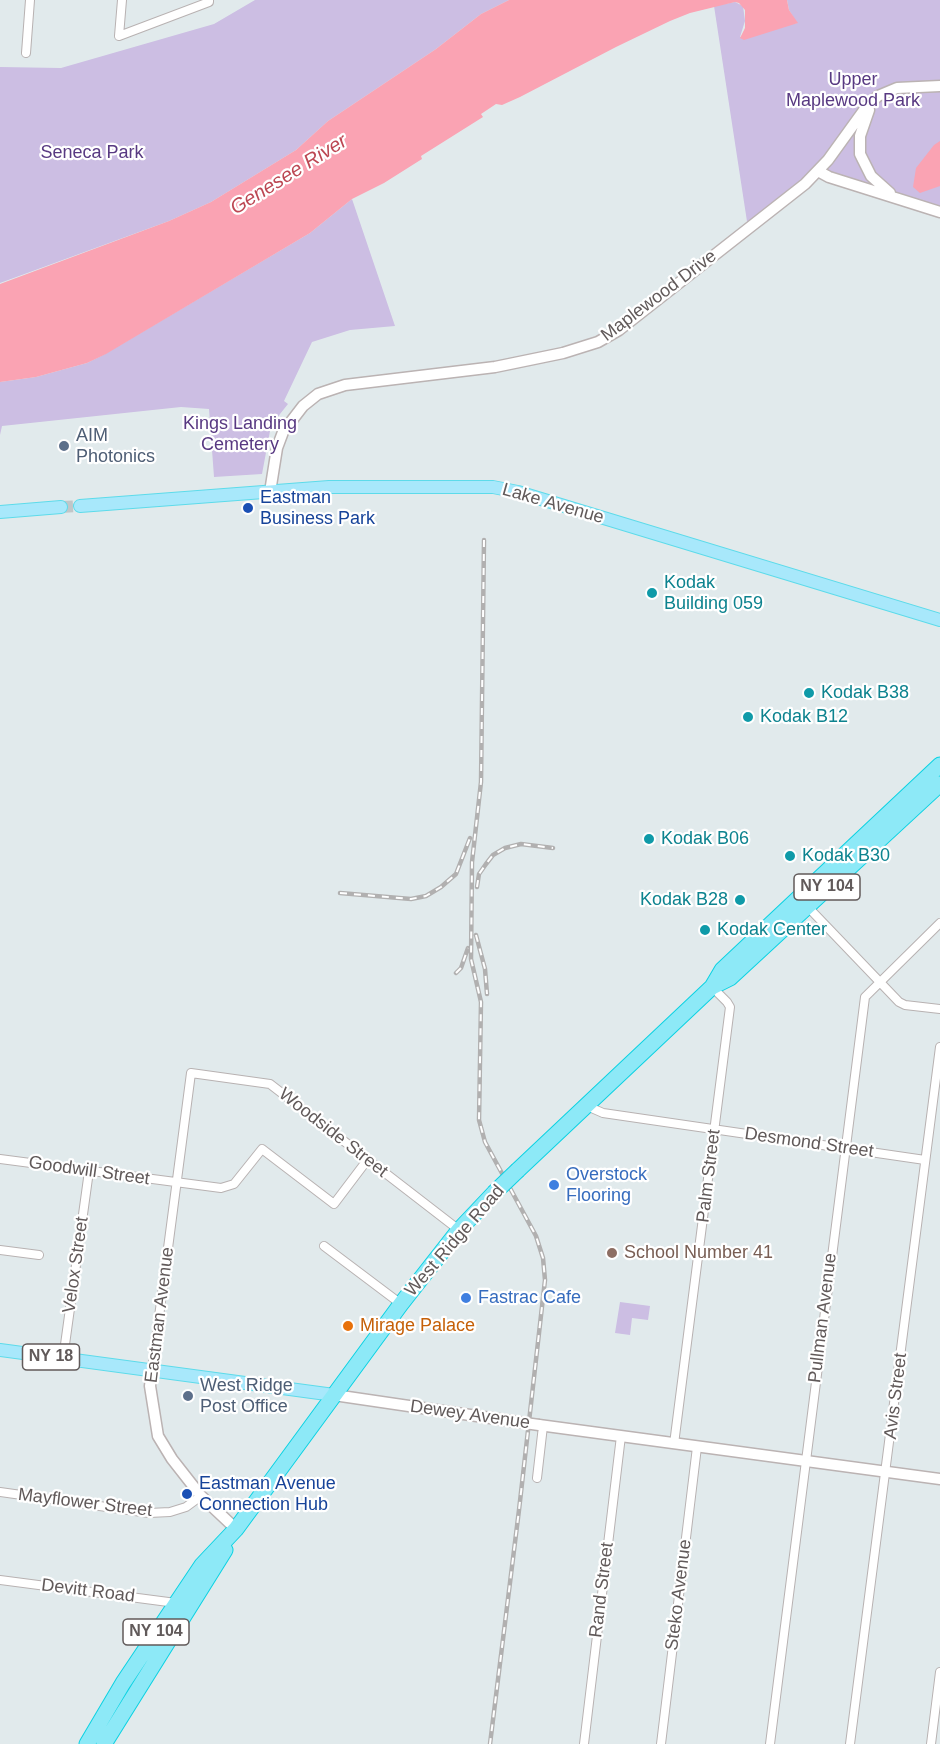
<!DOCTYPE html>
<html>
<head>
<meta charset="utf-8">
<style>
	body { margin:0 }
	canvas { display:block; background:#e1eaec }
</style>
</head>
<body>
<canvas width="940" height="1744"></canvas>
<script>
const ctx = document.querySelector('canvas').getContext('2d');
ctx.lineJoin = 'round';
function paint(path, color) {
  ctx.fillStyle = color;
  ctx.fill(path, 'evenodd');
}
function poly(rows) {
  const path = new Path2D();
  for (const r of rows) {
    path.moveTo(r[0], r[1]);
    for (let i = 2; i < r.length; i += 2) path.lineTo(r[i], r[i + 1]);
  }
  return path;
}
function strokePath(path, color, width, dash) {
  ctx.strokeStyle = color;
  ctx.lineWidth = width;
  ctx.lineCap = dash ? 'butt' : 'round';
  ctx.setLineDash(dash || []);
  ctx.stroke(path);
}
function write(font, color, halo, rows, align = 'center') {
  ctx.font = font + ' Arial,sans-serif';
  ctx.lineWidth = 4.5;
  ctx.setLineDash([]);
  ctx.textBaseline = 'middle';
  ctx.strokeStyle = halo;
  ctx.fillStyle = color;
  for (const [text, x, y, turn = 0] of rows) {
    ctx.save();
    ctx.translate(x, y);
    ctx.rotate((+turn || 0) * Math.PI / 180);
    ctx.textAlign = isNaN(turn) ? turn : align;
    if (halo) ctx.strokeText(text, 0, 0);
    ctx.fillText(text, 0, 0);
    ctx.restore();
  }
}
const green = poly([
	[255,0,509,0,481,14,436,49,328,121,296,150,211,202,169,221,0,283,0,67,61,68,214,24],
	[787,0,940,0,940,212,818,171,748,228,714,6,735,2,743,6,745,21,740,37,797,23,789,10],
	[352,199,395,326,350,330,312,342,284,401,288,404,280,414,270,431,262,474,214,477,209,409,181,407,2,426,0,435,0,382,36,377,87,363,105,354,310,233],
	[620,1302,650,1306,648,1320,632,1318,630,1335,615,1333]
]);
const water = poly([
	[509,0,787,0,789,10,798,23,744,40,740,38,745,28,745,10,739,3,735,2,690,13,670,21,616,47,520,97,502,105,496,104,481,114,483,117,421,156,422,159,384,183,352,199,310,233,106,354,87,363,36,377,0,382,0,284,169,221,211,202,296,150,328,121,436,49,481,14],
	[940,141,940,186,920,193,913,187,916,168,934,145]
]);
const primaryTunnel = poly([
	[61,507,80,506]
]);
const street = poly([
	[122,0,119,36,209,2,209,0],
	[26,53,30,0],
	[806,905,899,1002,905,1005,940,1009],
	[587,1106,603,1113,925,1160],
	[0,1159,221,1188,234,1184,262,1149,334,1204,368,1159],
	[324,1246,401,1304],
	[0,1250,39,1255],
	[63,1359,89,1171],
	[152,1370,191,1073,270,1084,459,1230],
	[674,1444,730,1007,727,1002,712,987],
	[537,1478,543,1426],
	[0,1492,149,1513,170,1512,186,1507,201,1496],
	[0,1580,176,1603],
	[584,1744,621,1436],
	[661,1744,697,1447],
	[770,1744,865,997,940,923],
	[850,1744,940,1047],
	[931,1744,940,1672]
]);
const secondary = poly([
	[869,110,860,136,860,154,871,176,890,193],
	[818,171,829,177,940,212],
	[270,492,277,448,283,432,303,406,318,394,345,385,495,367,563,353,598,342,619,330,805,184,828,160,867,106,878,96,897,88,940,86],
	[152,1370,150,1386,158,1436,172,1459,201,1496,236,1529],
	[334,1395,511,1421],
	[539,1425,940,1479]
]);
const primary = poly([
	[80,506,329,487,493,487,518,492,940,620],
	[0,512,61,507],
	[0,1350,334,1395]
]);
const highway = poly([
	[712,987,730,978,940,784],
	[518,1170,712,987,722,970,940,765],
	[87,1744,123,1683,202,1565,236,1529,401,1304,459,1230,494,1193],
	[104,1744,225,1550]
]);
const rail = poly([
	[484,540,481,782,472,862,471,959,481,1002,479,1120,485,1142,536,1236,543,1258,545,1280,519,1510,490,1744],
	[477,887,479,874,486,864,493,855,505,848,521,844,553,848],
	[340,893,411,899,426,896,441,887,456,874,470,838],
	[476,935,485,969,487,994],
	[456,973,461,968,468,948]
]);
const secondaryBridge = poly([
	[511,1421,539,1425]
]);
const highwayBridge = poly([
	[494,1193,518,1170]
]);
const markers = [
	[64,446,6,"#5c6f8a"],
	[248,508,6,"#1a4fb4"],
	[652,593,6,"#0f9aa8"],
	[809,693,6,"#0f9aa8"],
	[748,717,6,"#0f9aa8"],
	[649,839,6,"#0f9aa8"],
	[790,856,6,"#0f9aa8"],
	[740,900,6,"#0f9aa8"],
	[705,930,6,"#0f9aa8"],
	[554,1185,6,"#3f7fe0"],
	[612,1253,6,"#8d6e63"],
	[466,1298,6,"#3f7fe0"],
	[348,1326,6,"#e8710a"],
	[188,1396,6,"#5c6f8a"],
	[187,1494,6,"#1a4fb4"]
];
const shields = [
	[827,887,66],
	[51,1357,57],
	[156,1632,66]
];
const shieldNames = [
	["NY 104",827,887],
	["NY 18",51,1357],
	["NY 104",156,1632]
];
const parkNames = [
	["Upper",853,80],
	["Maplewood Park",853,101],
	["Seneca Park",92,153],
	["Kings Landing",240,424],
	["Cemetery",240,445]
];
const streetNames = [
	["Maplewood Drive",659,296,-37],
	["Lake Avenue",553,504,16],
	["Woodside Street",333,1133,38],
	["Desmond Street",809,1143,8],
	["Goodwill Street",89,1171,8],
	["Palm Street",709,1176,-83],
	["West Ridge Road",455,1241,-49],
	["Velox Street",76,1265,-82],
	["Eastman Avenue",160,1315,-83],
	["Pullman Avenue",823,1318,-83],
	["Avis Street",896,1396,-83],
	["Dewey Avenue",470,1415,8],
	["Mayflower Street",85,1503,7],
	["Rand Street",602,1590,-83],
	["Devitt Road",88,1591,7],
	["Steko Avenue",679,1595,-83]
];
const serviceNames = [
	["AIM",76,436],
	["Photonics",76,457],
	["West Ridge",200,1386],
	["Post Office",200,1407]
];
const transitNames = [
	["Eastman",260,498],
	["Business Park",260,519],
	["Eastman Avenue",199,1484],
	["Connection Hub",199,1505]
];
const cultureNames = [
	["Kodak",664,583],
	["Building 059",664,604],
	["Kodak B38",821,693],
	["Kodak B12",760,717],
	["Kodak B06",661,839],
	["Kodak B30",802,856],
	["Kodak B28",728,900,"right"],
	["Kodak Center",717,930]
];
const shopNames = [
	["Overstock",566,1175],
	["Flooring",566,1196],
	["Fastrac Cafe",478,1298]
];
const educationNames = [
	["School Number 41",624,1253]
];
const foodNames = [
	["Mirage Palace",360,1326]
];
const waterNames = [
	["Genesee River",289,175,-32]
];
paint(green, '#ccbee3');
paint(water, '#faa3b3');
strokePath(primaryTunnel, '#c1c6c8', 12, [12, 6]);
strokePath(street, '#b8b2b2', 10);
strokePath(secondary, '#bbb3b3', 13);
strokePath(primary, '#5ddbea', 14);
strokePath(highway, '#0bd2e2', 17);
strokePath(street, '#fff', 8);
strokePath(secondary, '#fff', 10);
strokePath(primary, '#a8e8fb', 12);
strokePath(highway, '#8de9f7', 15);
strokePath(rail, '#b1b0b0', 4.5);
strokePath(rail, '#fff', 2, [7]);
strokePath(secondaryBridge, '#bbb3b3', 13, []);
strokePath(highwayBridge, '#0bd2e2', 17, []);
strokePath(secondaryBridge, '#fff', 10);
strokePath(highwayBridge, '#8de9f7', 15);
for (const [x, y, r, color] of markers) {
  const dot = new Path2D();
  dot.arc(x, y, r, 0, 2 * Math.PI);
  ctx.fillStyle = color;
  ctx.fill(dot);
  strokePath(dot, '#fff', 2);
}
for (const [x, y, w] of shields) {
  const box = new Path2D();
  box.roundRect(x - w / 2, y - 13, w, 26, 4.5);
  ctx.fillStyle = '#fff';
  ctx.fill(box);
  strokePath(box, '#615a5a', 1.5);
}
write('bold 16px', '#615a5a', null, shieldNames);
write('18px', '#583982', '#fff', parkNames);
write('18px', '#615a5a', '#fff', streetNames);
write('18px', '#4e5e75', '#fff', serviceNames, 'left');
write('18px', '#164399', '#fff', transitNames, 'left');
write('18px', '#0d838f', '#fff', cultureNames, 'left');
write('18px', '#366cbe', '#fff', shopNames, 'left');
write('18px', '#785e54', '#fff', educationNames, 'left');
write('18px', '#c56008', '#fff', foodNames, 'left');
write('italic 20px', '#bc4753', '#fff', waterNames);
</script>
</body>
</html>
